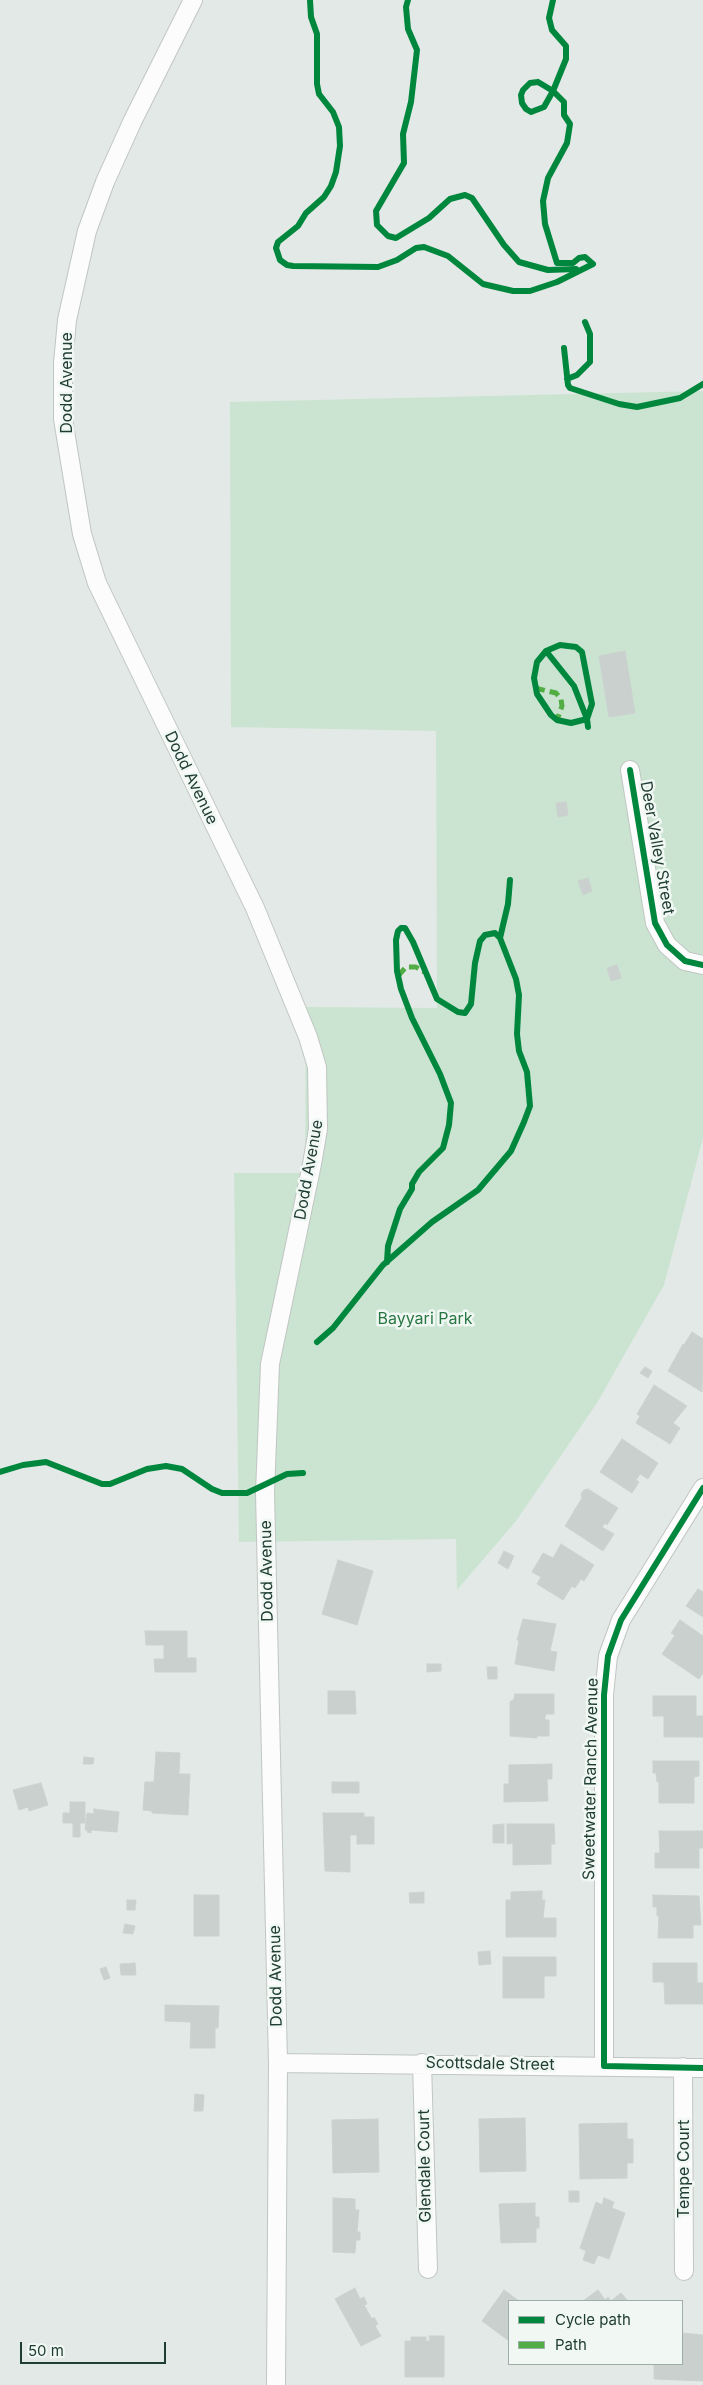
<!DOCTYPE html>
<html>
<head>
<meta charset="utf-8">
<style>
	body { margin:0 }
	#map { position:relative; width:703px; height:2385px; overflow:hidden; background:#e3e9e6; font-family:Inter,sans-serif }
	canvas { display:block }
	.legend { position:absolute; left:508px; top:2300px; width:175px; height:65px; box-sizing:border-box; background:#f1f8f4; border:1px solid #9dada7; margin:0; padding:6px 9px; list-style:none; font-size:15px; color:#203d34 }
	.legend li { display:flex; align-items:center; gap:10px; height:25px }
	.legend b { width:25px; border:1px solid #9dada7 }
	.scale { position:absolute; left:20px; top:2342px; width:146px; height:22px; box-sizing:border-box; border:2px solid #203d34; border-top:0; padding-left:6px; font-size:15px; line-height:18px; white-space:nowrap; color:#203d34; -webkit-text-stroke:4px #f1f8f4; paint-order:stroke }
</style>
</head>
<body>
<div id="map">
<canvas width="703" height="2385"></canvas>
<ul class="legend">
<li><b style="height:6px;background:#00873e"></b>Cycle path</li>
<li><b style="height:6px;background:#52ad45"></b>Path</li>
</ul>
<div class="scale">50 m</div>
</div>
<script>
const ctx = document.querySelector('canvas').getContext('2d');
ctx.lineJoin = 'round';
function paint(path, color) {
  ctx.fillStyle = color;
  ctx.fill(path, 'evenodd');
}
function poly(rows) {
  const path = new Path2D();
  for (const r of rows) {
    path.moveTo(r[0], r[1]);
    for (let i = 2; i < r.length; i += 2) path.lineTo(r[i], r[i + 1]);
  }
  return path;
}
function strokePath(path, color, width, dash) {
  ctx.strokeStyle = color;
  ctx.lineWidth = width;
  ctx.lineCap = dash ? 'butt' : 'round';
  ctx.setLineDash(dash || []);
  ctx.stroke(path);
}
function write(font, color, halo, rows, align = 'center') {
  ctx.font = font + ' Inter,sans-serif';
  ctx.lineWidth = 5;
  ctx.setLineDash([]);
  ctx.textBaseline = 'middle';
  ctx.strokeStyle = halo;
  ctx.fillStyle = color;
  for (const [text, x, y, turn = 0] of rows) {
    ctx.save();
    ctx.translate(x, y);
    ctx.rotate((+turn || 0) * Math.PI / 180);
    ctx.textAlign = isNaN(turn) ? turn : align;
    if (halo) ctx.strokeText(text, 0, 0);
    ctx.fillText(text, 0, 0);
    ctx.restore();
  }
}
const green = poly([
	[703,391,703,1138,664,1285,597,1403,516,1521,457,1590,456,1539,239,1542,234,1173,305,1173,306,1007,437,1008,436,731,231,727,230,402]
]);
const building = poly([
	[625,651,635,713,609,717,599,656,625,651],
	[566,802,568,815,558,817,556,803,566,802],
	[588,878,592,891,583,895,578,881,588,878],
	[617,965,621,978,611,981,607,968,617,965],
	[692,1332,703,1339,702,1392,668,1371,683,1344,684,1345,692,1332],
	[645,1367,652,1371,648,1378,640,1373,645,1367],
	[654,1385,687,1406,673,1423,680,1428,670,1444,636,1423,640,1416,637,1414,654,1385],
	[622,1439,658,1463,648,1479,640,1474,636,1480,639,1482,632,1493,600,1472,622,1439],
	[588,1489,618,1508,607,1525,605,1523,602,1527,614,1534,603,1551,565,1526,582,1498,581,1494,584,1490,588,1489],
	[561,1544,594,1565,584,1581,581,1579,575,1588,572,1586,563,1600,537,1584,541,1577,532,1572,543,1553,553,1558,561,1544],
	[504,1551,514,1556,508,1569,498,1563,504,1551],
	[338,1560,373,1571,357,1625,322,1614,338,1560],
	[698,1589,703,1592,703,1617,686,1606,698,1589],
	[523,1619,556,1624,550,1651,557,1652,554,1671,515,1664,519,1640,517,1640,523,1619],
	[680,1620,703,1636,703,1673,699,1679,662,1654,675,1635,671,1633,680,1620],
	[145,1631,187,1631,187,1658,196,1658,196,1672,155,1672,154,1659,164,1659,164,1645,146,1645,145,1631],
	[427,1664,441,1664,441,1671,427,1672,427,1664],
	[487,1667,497,1667,497,1679,488,1679,487,1667],
	[328,1691,355,1691,356,1714,328,1714,328,1691],
	[515,1694,554,1694,554,1714,546,1714,545,1717,545,1720,549,1720,549,1736,537,1736,537,1738,510,1736,510,1702,514,1699,515,1694],
	[653,1696,696,1696,696,1716,703,1716,703,1737,664,1737,664,1716,653,1716,653,1696],
	[156,1752,180,1753,179,1774,190,1774,188,1815,152,1813,152,1811,143,1810,145,1782,154,1782,156,1752],
	[84,1757,94,1758,93,1764,83,1764,84,1757],
	[653,1761,699,1761,699,1776,694,1777,694,1803,659,1803,659,1782,657,1782,656,1773,653,1773,653,1761],
	[552,1764,552,1779,547,1779,548,1801,504,1802,504,1784,509,1784,509,1765,552,1764],
	[332,1782,359,1782,359,1793,332,1793,332,1782],
	[41,1783,48,1805,29,1811,28,1807,19,1810,13,1790,41,1783],
	[70,1802,85,1802,85,1823,80,1823,80,1837,73,1837,73,1823,63,1823,63,1813,70,1813,70,1802],
	[94,1809,119,1812,117,1832,91,1830,91,1833,87,1832,88,1830,85,1830,87,1813,94,1814,94,1809],
	[323,1813,364,1813,364,1817,374,1817,374,1844,357,1844,357,1835,350,1835,350,1872,325,1871,323,1813],
	[504,1824,504,1843,493,1843,493,1825,504,1824],
	[507,1824,554,1824,555,1844,551,1844,551,1864,513,1865,513,1843,507,1844,507,1824],
	[659,1831,703,1831,703,1848,699,1848,699,1868,655,1868,655,1853,660,1853,659,1831],
	[542,1891,542,1900,545,1900,543,1918,556,1918,556,1937,506,1937,506,1900,511,1900,511,1892,542,1891],
	[424,1892,424,1903,410,1903,409,1893,424,1892],
	[194,1895,219,1895,219,1936,194,1936,194,1895],
	[653,1895,699,1896,701,1925,693,1925,693,1938,658,1938,659,1916,657,1916,657,1907,653,1907,653,1895],
	[127,1900,136,1900,135,1910,127,1910,127,1900],
	[125,1924,135,1926,133,1934,123,1933,125,1924],
	[490,1951,491,1964,479,1965,478,1952,490,1951],
	[503,1957,556,1957,556,1976,544,1976,544,1998,503,1998,503,1957],
	[135,1963,136,1975,121,1975,120,1964,135,1963],
	[653,1963,697,1963,697,1983,703,1983,703,2004,665,2004,664,1982,653,1982,653,1963],
	[106,1967,110,1978,104,1980,100,1969,106,1967],
	[165,2005,219,2006,218,2028,215,2028,215,2048,190,2048,191,2022,165,2021,165,2005],
	[195,2094,204,2095,203,2111,194,2111,195,2094],
	[525,2118,526,2171,480,2172,479,2119,525,2118],
	[378,2119,379,2172,333,2173,332,2120,378,2119],
	[627,2123,627,2139,633,2139,633,2163,627,2163,627,2178,580,2179,579,2124,627,2123],
	[569,2191,579,2191,579,2202,569,2202,569,2191],
	[333,2198,355,2199,355,2210,359,2210,357,2232,360,2232,360,2240,356,2240,355,2253,333,2252,333,2198],
	[604,2198,614,2202,612,2208,625,2213,609,2259,598,2255,594,2264,583,2260,586,2251,580,2248,596,2202,602,2205,604,2198],
	[535,2203,535,2217,539,2217,539,2228,536,2228,536,2242,501,2243,499,2204,535,2203],
	[355,2288,360,2299,364,2297,367,2304,364,2305,372,2319,374,2317,378,2324,375,2326,381,2336,361,2346,335,2299,355,2288],
	[504,2290,519,2301,509,2301,509,2341,482,2321,504,2290],
	[598,2290,605,2300,608,2297,611,2301,621,2293,628,2301,583,2301,598,2290],
	[682,2333,703,2335,703,2381,654,2379,654,2364,682,2364,682,2333],
	[429,2336,444,2336,444,2377,405,2377,405,2341,411,2341,411,2337,426,2337,426,2341,430,2341,429,2336]
]);
const street = poly([
	[193,0,133,120,105,182,87,231,67,320,63,363,63,419,82,534,97,583,255,908,308,1037,317,1067,318,1129,312,1164,270,1364,265,1493,278,2063,276,2385],
	[630,770,655,923,667,945,685,961,703,965],
	[278,2063,703,2068],
	[422,2063,428,2269],
	[604,2066,604,1695,608,1656,621,1620,703,1488],
	[683,2067,684,2271]
]);
const quiet = poly([
	[535,688,556,693,561,699,562,706,557,720],
	[398,976,406,967,416,967,424,972]
]);
const cycleway = poly([
	[310,0,311,17,317,34,317,84,319,94,333,112,339,127,340,146,336,172,331,186,324,197,306,213,298,226,278,242,276,248,280,260,287,265,293,266,378,267,397,260,416,248,424,247,448,256,483,284,513,291,530,291,557,282,593,264],
	[408,0,406,7,408,29,417,50,411,102,403,134,404,163,376,211,377,225,388,236,396,238,429,218,450,199,465,195,472,198,504,245,519,262,548,270,576,269],
	[553,0,549,18,552,30,566,46,566,59,553,91,564,102,564,115,570,124,567,143,548,178,543,201,545,224,557,263,573,263,579,258,585,257,593,264],
	[538,82,553,91,544,107,531,112,526,109,522,103,521,95,523,90,530,83,538,82],
	[564,348,568,385,570,388,619,404,637,407,680,398,703,384],
	[567,379,577,375,590,362,590,334,585,322],
	[546,651,574,686,587,719],
	[587,719,592,704,582,652,576,647,560,645,546,651,537,662,534,678,537,694,551,715,557,720,571,723,587,719,588,727],
	[630,770,655,923,667,945,685,961,703,965],
	[387,1262,388,1246,400,1209,412,1189,412,1184,419,1172,443,1148,449,1125,451,1103,440,1074,412,1018,401,989,397,971,396,940,398,931,401,928,405,928,413,942,437,999,458,1012,465,1013,471,1004,475,963,480,941,485,935,495,933,500,938],
	[317,1342,333,1328,383,1265,432,1222,478,1190,511,1151,524,1122,530,1106,527,1072,519,1051,517,1034,519,995,516,979,500,938,508,904,510,880],
	[0,1472,23,1465,46,1462,102,1484,110,1484,147,1469,166,1466,182,1469,212,1489,222,1493,247,1493,287,1474,303,1473],
	[703,1488,621,1620,608,1656,604,1695,604,2066,703,2068]
]);
const streetNames = [
	["Dodd Avenue",67,383,-90],
	["Dodd Avenue",191,778,64],
	["Deer Valley Street",657,848,80],
	["Dodd Avenue",309,1170,-80],
	["Dodd Avenue",267,1571,-91],
	["Sweetwater Ranch Avenue",591,1779,-89],
	["Dodd Avenue",276,1976,-91],
	["Scottsdale Street",490,2064,1],
	["Glendale Court",425,2166,-91],
	["Tempe Court",684,2169,-90]
];
const parkNames = [
	["Bayyari Park",425,1319]
];
paint(green, '#cbe4d1');
paint(building, '#cad0cd');
strokePath(building, '#cbd2cf', 1);
strokePath(street, '#c0c6c3', 20);
strokePath(street, '#fbfcfb', 18);
strokePath(quiet, '#52ad45', 5, [10, 5]);
strokePath(cycleway, '#00873e', 6);
write('16px', '#203d34', '#f1f8f4', streetNames);
write('16px', '#287642', '#f1f8f4', parkNames);
</script>
</body>
</html>
